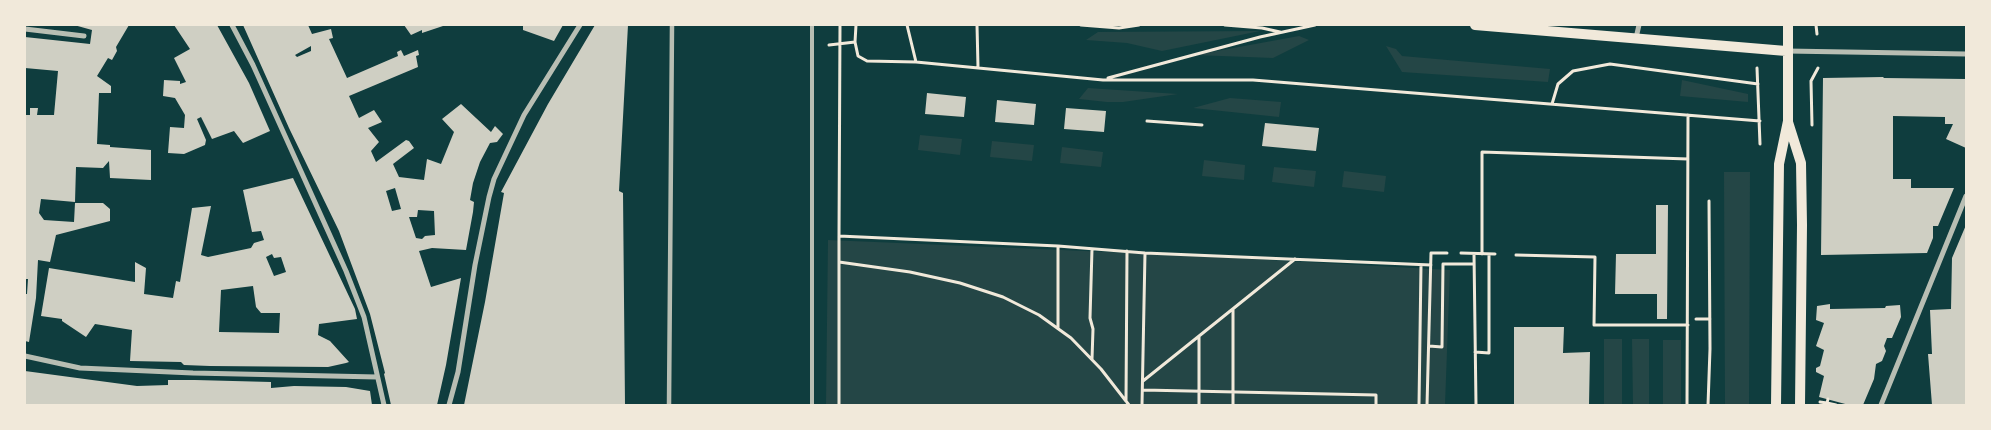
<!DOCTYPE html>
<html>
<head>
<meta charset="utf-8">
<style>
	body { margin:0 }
	#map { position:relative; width:1991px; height:430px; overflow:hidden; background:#0f3d3e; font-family:Jost,sans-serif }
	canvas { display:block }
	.frame { position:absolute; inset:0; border:26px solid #f1e9da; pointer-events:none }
</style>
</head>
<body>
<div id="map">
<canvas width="1991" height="430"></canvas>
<div class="frame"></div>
</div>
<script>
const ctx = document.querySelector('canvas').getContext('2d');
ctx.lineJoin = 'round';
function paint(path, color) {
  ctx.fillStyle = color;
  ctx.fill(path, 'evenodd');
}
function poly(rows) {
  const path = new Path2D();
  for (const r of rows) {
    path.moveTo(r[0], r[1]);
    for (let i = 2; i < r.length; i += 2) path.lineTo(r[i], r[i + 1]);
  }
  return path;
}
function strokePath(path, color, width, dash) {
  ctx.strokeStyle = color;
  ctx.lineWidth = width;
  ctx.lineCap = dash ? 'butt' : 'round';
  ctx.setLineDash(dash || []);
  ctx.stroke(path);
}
const green = poly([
	[1260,31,1162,51,1127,43,1086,40,1098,32],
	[1299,36,1309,40,1273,58,1195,55],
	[1386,46,1396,49,1402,56,1550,69,1548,82,1402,72],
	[1682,80,1748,94,1748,102,1680,96],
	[1088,88,1178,94,1123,102,1107,102,1079,99],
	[1230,98,1281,102,1279,117,1193,108],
	[920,135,962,139,960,155,918,150],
	[992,141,1034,145,1032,161,990,157],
	[1062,147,1103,152,1101,167,1060,163],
	[1204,160,1245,165,1244,180,1202,176],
	[1274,167,1316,171,1314,187,1272,182],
	[1344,171,1386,176,1384,192,1342,187],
	[1724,172,1750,172,1749,405,1725,405],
	[828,240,1179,255,1450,270,1445,405,826,405],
	[1604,339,1622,339,1622,405,1604,405],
	[1632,339,1649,339,1649,405,1633,405],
	[1663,340,1681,340,1681,405,1663,405]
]);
const building = poly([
	[74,25,129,25,116,47,117,51,112,60,108,58,97,76,111,86,111,93,99,93,97,144,110,145,110,147,151,150,151,180,110,178,109,161,103,168,76,167,75,202,41,199,39,213,44,220,74,222,75,203,103,203,110,209,110,221,56,235,50,262,38,260,36,298,29,342,25,341,25,294,27,294,28,279,25,279,25,115,30,115,30,108,38,108,37,115,54,115,58,71,25,68,25,37,90,44,92,30],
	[174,25,217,25,249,83,270,131,243,143,234,131,212,139,201,117,197,119,206,140,205,145,184,154,168,153,170,127,184,128,185,115,175,98,163,96,164,80,180,81,180,84,186,82,174,58,190,49],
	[243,25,308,25,312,34,331,29,333,38,329,39,347,78,398,56,397,52,401,50,404,56,418,50,419,55,416,56,418,67,349,96,359,118,374,110,382,122,368,128,379,142,371,151,376,162,406,140,409,141,414,148,393,164,399,177,424,180,427,159,441,164,454,132,442,119,461,104,491,132,495,126,503,134,497,142,490,143,480,162,473,183,470,200,474,202,473,212,466,250,432,248,419,251,431,287,461,278,446,365,437,405,391,405,384,374,385,373,370,314,339,231,289,128],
	[311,46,311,51,297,57,295,55],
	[395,188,401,209,392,211,386,191],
	[418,210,434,211,435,235,425,236,422,239,416,238,409,217,417,217],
	[404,25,446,25,422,33,422,30,411,35],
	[523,25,563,25,554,41,523,30],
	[595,25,628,25,619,191,623,193,625,405,464,405,485,302,504,193,501,192,548,104],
	[1883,77,1884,78,1966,79,1966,148,1946,139,1953,124,1945,124,1945,117,1893,116,1893,179,1911,179,1911,188,1954,188,1938,226,1933,226,1933,238,1927,253,1821,255,1823,78],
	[927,93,966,97,964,117,925,114],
	[997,100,1036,104,1034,125,995,122],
	[1066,108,1106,111,1104,132,1064,129],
	[1265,123,1319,128,1316,151,1262,146],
	[293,178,355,309,357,319,319,324,318,335,330,341,349,362,346,363,328,367,210,366,184,365,181,362,130,361,132,330,95,324,86,337,62,321,62,319,41,316,49,268,135,282,135,262,146,268,144,294,173,298,176,281,180,282,192,208,211,206,201,255,208,257,251,248,254,243,264,240,261,231,252,232,243,190],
	[272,254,274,258,281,257,286,272,274,276,266,257],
	[253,286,256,307,261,313,280,313,279,333,219,332,221,290],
	[1656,205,1668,205,1667,319,1657,319,1657,294,1615,294,1616,254,1656,254],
	[1966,225,1966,405,1932,405,1928,354,1932,354,1930,310,1951,309,1952,258],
	[1830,304,1830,309,1885,308,1886,306,1900,305,1901,317,1892,338,1887,338,1884,346,1886,351,1882,361,1876,364,1874,379,1863,405,1849,405,1819,397,1824,376,1816,372,1816,368,1820,366,1824,350,1816,346,1824,323,1816,320,1817,306],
	[1514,327,1564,327,1563,353,1590,352,1589,405,1514,405],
	[25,371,137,386,168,385,168,380,195,380,271,382,271,388,294,386,346,387,370,391,372,405,25,405]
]);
const path = poly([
	[907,25,916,62],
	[977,25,978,67],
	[1081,25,1119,28,1139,25],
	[1225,25,1262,28,1280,32],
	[1816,25,1817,34],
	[855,42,858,56,867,61,916,62,1103,80,1253,80,1760,121],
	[829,45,855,42,856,25],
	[1757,68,1760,144],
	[1108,78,1260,37,1315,25],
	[1552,104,1558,84,1573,71,1610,64,1758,84],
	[1147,121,1202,125],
	[1812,125,1811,81,1818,68],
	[839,236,840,25],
	[1092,249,1090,318,1093,329,1092,359],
	[1461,253,1495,254],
	[1474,254,1476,405],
	[1482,254,1482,152,1688,159],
	[1516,255,1595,257,1594,325,1688,325],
	[839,262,910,272,960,283,1003,297,1039,315,1071,338,1101,369,1129,405],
	[1233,309,1233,405],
	[1696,319,1710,319],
	[1058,328,1058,246],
	[1429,346,1442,347,1443,264,1473,264],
	[1475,352,1489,353,1489,254],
	[1143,381,1295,259],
	[1143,390,1376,395,1376,405],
	[1828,399,1827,403,1836,405],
	[1126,401,1127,251],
	[1820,402,1827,403],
	[839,405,839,236,1058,246,1145,253,1431,265],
	[1142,405,1145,253],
	[1199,405,1199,336],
	[1419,405,1421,265],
	[1427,405,1431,253,1447,253],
	[1687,405,1688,115],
	[1708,405,1710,349,1709,201]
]);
const service = poly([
	[812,25,812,405]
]);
const pedestrian = poly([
	[669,405,672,25]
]);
const minor = poly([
	[232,25,253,65,346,271,364,317,384,405],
	[25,29,84,36],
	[1636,38,1639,25],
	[1787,51,1966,54],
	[25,356,80,368,193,373,377,377],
	[449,405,458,372,475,265,489,197,494,179,524,115,580,25],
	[1881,405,1966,196]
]);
const secondary = poly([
	[1475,25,1786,51],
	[1788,122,1801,163,1802,225,1800,405],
	[1776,405,1779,164,1788,121,1788,25]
]);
paint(green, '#244646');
paint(building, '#cfcfc3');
strokePath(path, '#f1e9da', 3);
strokePath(service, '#b8beb3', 4);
strokePath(pedestrian, '#b8beb3', 4.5);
strokePath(minor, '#b8beb3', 5);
strokePath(secondary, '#f1e9da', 10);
</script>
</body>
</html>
